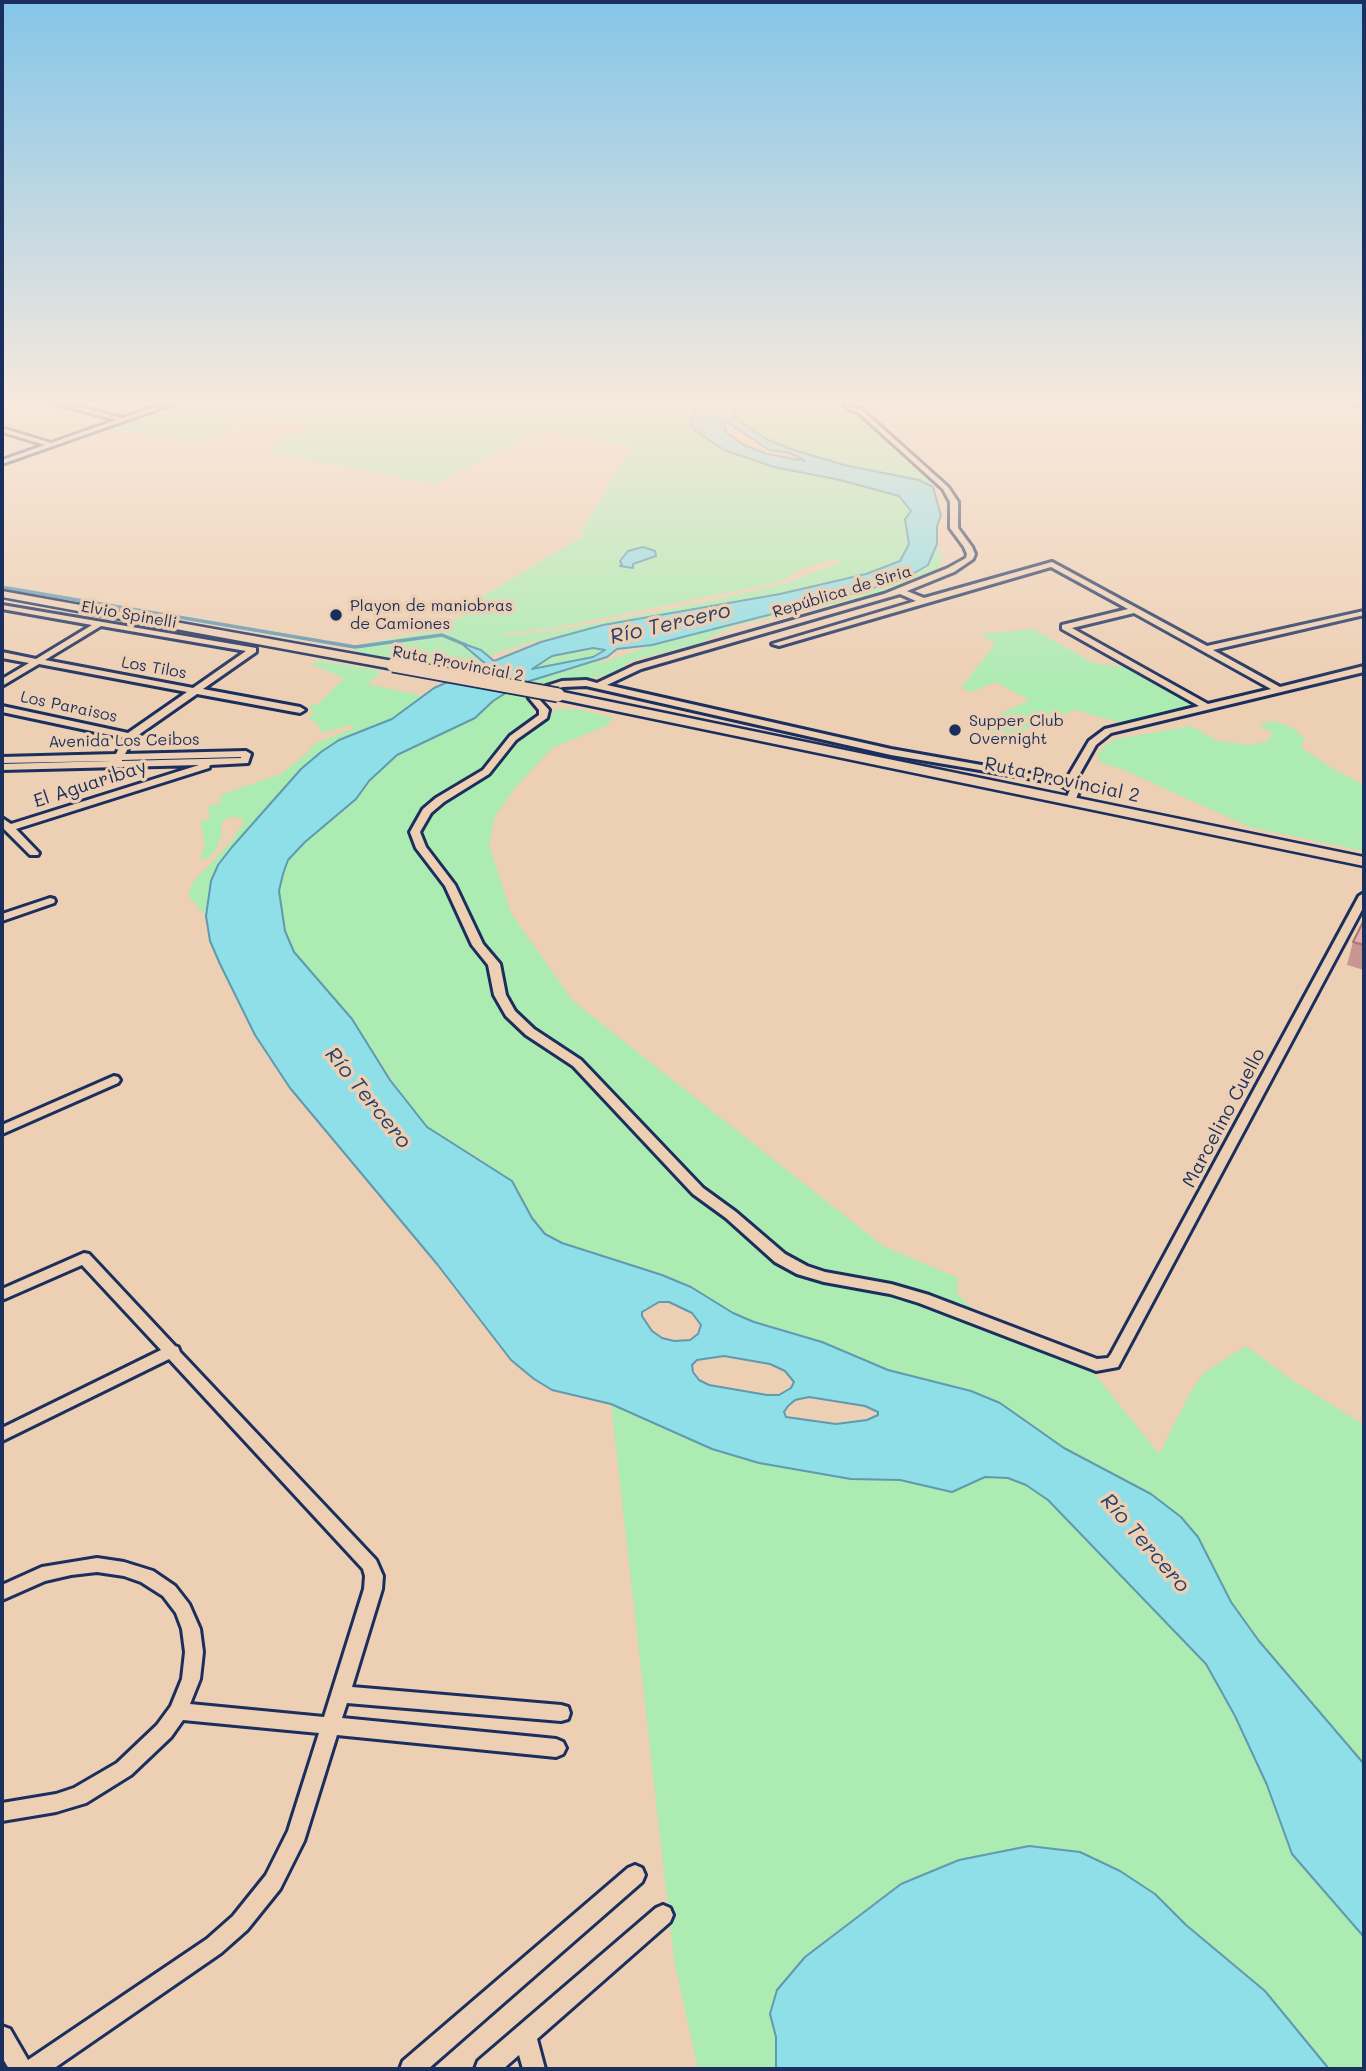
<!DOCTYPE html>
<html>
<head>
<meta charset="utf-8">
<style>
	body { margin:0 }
	#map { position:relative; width:1366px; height:2071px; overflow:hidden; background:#edcfb3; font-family:Mali,sans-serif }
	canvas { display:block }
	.frame { position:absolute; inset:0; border:4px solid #1b2f5e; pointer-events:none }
</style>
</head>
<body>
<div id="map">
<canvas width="1366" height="2071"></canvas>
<div class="frame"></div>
</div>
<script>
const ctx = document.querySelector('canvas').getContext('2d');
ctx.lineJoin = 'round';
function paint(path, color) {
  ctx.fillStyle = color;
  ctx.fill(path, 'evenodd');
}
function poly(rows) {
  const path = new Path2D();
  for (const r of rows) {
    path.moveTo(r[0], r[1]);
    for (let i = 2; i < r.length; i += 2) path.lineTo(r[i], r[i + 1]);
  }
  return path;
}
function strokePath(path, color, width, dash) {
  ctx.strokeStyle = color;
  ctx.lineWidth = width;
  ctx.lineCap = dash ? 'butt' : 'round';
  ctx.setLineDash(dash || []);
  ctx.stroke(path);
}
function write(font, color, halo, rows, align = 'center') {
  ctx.font = font + ' Mali,sans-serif';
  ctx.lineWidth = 7;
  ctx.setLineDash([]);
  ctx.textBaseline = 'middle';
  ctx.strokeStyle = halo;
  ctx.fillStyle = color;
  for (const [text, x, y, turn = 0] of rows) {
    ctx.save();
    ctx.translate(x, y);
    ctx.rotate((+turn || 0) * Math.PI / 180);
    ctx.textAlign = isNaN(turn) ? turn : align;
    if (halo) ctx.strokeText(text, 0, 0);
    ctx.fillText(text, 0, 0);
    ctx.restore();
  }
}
const green = poly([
	[182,402,701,402,691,417,692,426,697,432,724,450,774,467,896,493,911,511,908,515,909,544,904,555,895,565,866,574,780,594,630,619,528,643,488,656,482,661,488,665,484,667,462,675,354,652,357,645,434,631,480,607,469,604,582,537,581,532,632,445,541,430,434,484,265,451,310,424,252,417,205,442,104,429],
	[835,559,841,562,787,583,705,602,559,630,505,636,504,634,559,627,779,582,800,569],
	[739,402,844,402,848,409,858,411,902,458,935,485,933,487,902,476,828,461,766,439,735,417,734,411],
	[937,544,942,556,940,568,895,589,816,609,736,625,700,643,631,661,625,664,624,670,612,674,545,686,518,685,588,663,607,661,652,645,906,578,923,570],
	[1033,629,1094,663,1130,668,1196,706,1122,723,1075,710,1027,728,1008,744,982,739,1000,714,1030,700,995,682,971,692,961,688,995,644,981,634],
	[593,648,605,650,593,657,532,669,552,656],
	[320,661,382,671,368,684,423,696,392,719,339,740,321,752,218,865,211,881,206,916,188,895,193,882,230,843,244,822,241,818,229,817,222,822,221,836,215,852,209,857,200,860,205,844,200,822,210,818,208,807,222,802,220,795,281,774,306,754,314,744,354,728,351,725,322,733,316,722,308,720,314,713,307,708,319,703,344,678,311,664],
	[504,693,527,698,540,723,554,714,554,709,576,709,613,718,608,725,552,748,516,787,495,816,489,845,511,913,573,1001,883,1246,958,1278,957,1294,996,1331,1076,1363,1094,1373,1159,1454,1191,1391,1205,1372,1246,1346,1292,1380,1364,1425,1364,1764,1259,1641,1231,1602,1198,1537,1181,1517,1151,1494,1064,1448,1000,1403,971,1391,888,1370,822,1342,754,1322,733,1313,691,1287,662,1275,562,1243,545,1234,532,1218,512,1181,469,1152,445,1140,427,1128,413,1112,352,1019,294,951,285,931,281,906,279,891,283,874,288,860,305,842,356,799,385,764,397,755,475,718],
	[1274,721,1294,728,1305,739,1301,747,1333,769,1364,785,1364,851,1250,827,1124,770,1102,763,1097,757,1104,746,1116,739,1191,726,1217,741,1251,745,1268,741,1273,733,1259,725],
	[611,1404,712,1449,759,1463,851,1479,900,1480,952,1492,985,1477,1008,1478,1026,1485,1048,1500,1206,1664,1235,1716,1267,1785,1292,1854,1364,1937,1364,2069,698,2069,674,1960]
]);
const water = poly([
	[701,402,739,402,734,411,735,417,766,439,794,450,844,465,919,480,933,487,941,516,937,526,937,544,928,565,906,578,873,588,652,645,617,649,607,657,520,684,493,701,475,718,397,755,369,781,356,799,305,842,288,860,283,874,279,891,285,931,294,952,352,1019,390,1080,427,1127,512,1181,532,1218,545,1234,562,1243,662,1275,691,1287,733,1313,754,1322,822,1342,888,1370,971,1391,1000,1403,1064,1448,1151,1494,1181,1517,1198,1537,1231,1602,1259,1641,1364,1764,1364,1937,1292,1854,1267,1785,1235,1716,1206,1664,1048,1500,1026,1485,1008,1478,985,1477,952,1492,900,1480,851,1479,759,1463,712,1449,611,1404,552,1390,534,1379,511,1360,437,1264,290,1088,255,1035,220,964,210,941,206,916,211,881,218,865,232,847,301,769,321,752,339,740,392,719,434,688,487,665,461,643,481,650,494,661,541,642,603,625,780,594,866,574,900,561,909,544,905,519,911,511,899,496,840,480,774,467,724,450,697,432,692,426,691,418,701,402],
	[727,422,769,450,790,453,805,461,767,454,744,445,727,433,723,423,727,422],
	[593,648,605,650,593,657,532,669,552,656,593,648],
	[659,1302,669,1302,692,1313,701,1325,698,1334,690,1340,674,1341,662,1338,652,1331,642,1316,642,1312,659,1302],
	[724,1356,770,1364,785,1371,794,1382,791,1388,779,1395,767,1395,709,1385,699,1380,693,1372,692,1365,697,1360,724,1356],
	[809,1397,865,1406,878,1412,878,1415,867,1420,836,1424,786,1417,784,1412,788,1406,795,1400,809,1397],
	[643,547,655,551,656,556,633,564,633,568,620,566,622,565,620,561,628,551,643,547],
	[1029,1846,1080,1852,1120,1871,1155,1894,1186,1925,1265,1991,1329,2069,776,2069,776,2037,770,2014,777,1990,805,1957,901,1884,959,1860,1029,1846]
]);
const streamFar1 = poly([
	[2,587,18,590]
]);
const stream = poly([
	[7,588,355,647],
	[355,647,442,635,466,645]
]);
const street = poly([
	[51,402,60,402,122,418,170,402,178,402,2,464,2,460,45,445,2,432,2,428,51,443,116,420,51,402],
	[844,402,850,402,852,407,862,410,948,487,958,502,958,528,972,547,975,554,973,559,954,572,907,591,924,598,1052,562,1207,646,1364,611,1364,615,1213,650,1280,687,1364,666,1364,672,1111,733,1096,745,1074,784,1080,789,1075,801,1070,804,1065,801,1070,790,1057,783,891,755,586,686,563,687,540,692,540,688,562,681,586,680,597,683,635,665,884,594,948,568,966,558,967,554,964,547,950,528,950,502,943,489,858,412,847,409,844,402],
	[1051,567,1128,609,1062,625,1062,629,1199,706,1105,729,1089,741,1066,780,891,749,607,685,641,669,900,594,916,601,772,644,779,646,1051,567],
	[1134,613,1271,689,1208,704,1072,628,1134,613],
	[2,605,256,648,256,652,203,689,300,707,305,710,300,713,197,694,134,738,125,754,246,751,251,754,248,763,210,765,209,768,16,829,39,853,38,855,30,855,2,827,2,818,11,824,199,765,2,770,2,764,112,761,2,763,2,757,116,754,124,738,2,712,2,706,128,733,187,692,39,664,2,686,2,679,29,663,2,658,2,652,36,659,92,625,2,609,2,605],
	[101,626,246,651,193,688,45,660,101,626],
	[241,757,241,758,122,761,122,760,241,757],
	[533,695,536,696,549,710,547,718,516,740,489,774,444,802,431,813,420,832,426,847,455,885,483,944,500,964,506,995,515,1011,534,1029,581,1060,703,1188,736,1212,785,1254,807,1266,825,1272,891,1284,929,1295,1097,1359,1108,1358,1111,1354,1359,896,1364,893,1364,906,1118,1367,1096,1371,1091,1369,919,1303,890,1294,824,1282,797,1274,775,1262,726,1218,693,1194,573,1066,526,1035,506,1016,494,995,488,965,472,945,445,886,416,848,410,832,423,809,436,798,483,770,510,736,539,715,539,710,529,698,533,695],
	[50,898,54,899,55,901,54,903,2,921,2,914,50,898],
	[114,1076,118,1077,120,1080,118,1083,2,1134,2,1125,114,1076],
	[84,1253,89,1254,175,1346,178,1347,180,1352,376,1560,383,1576,382,1589,352,1687,561,1705,568,1707,570,1713,568,1719,561,1721,347,1703,342,1718,556,1739,563,1742,566,1748,563,1754,556,1757,337,1735,304,1841,280,1889,247,1930,221,1953,53,2069,9,2069,2,2057,2,2026,10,2029,28,2060,207,1939,233,1916,266,1875,288,1831,319,1733,183,1720,171,1737,131,1775,86,1803,56,1812,2,1821,2,1803,56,1794,74,1788,117,1763,157,1725,171,1706,182,1679,185,1652,182,1629,176,1613,163,1596,141,1582,124,1576,97,1572,71,1575,45,1581,2,1600,2,1585,42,1567,97,1558,124,1562,153,1571,175,1586,189,1604,200,1629,203,1652,200,1679,190,1704,324,1717,364,1589,365,1576,363,1569,169,1359,2,1441,2,1428,161,1350,82,1265,2,1300,2,1289,84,1253],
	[635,1865,642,1868,645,1875,642,1882,428,2069,400,2069,403,2061,628,1868,635,1865],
	[663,1905,670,1908,673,1915,670,1922,537,2039,545,2069,523,2069,519,2055,503,2069,475,2069,478,2061,656,1908,663,1905]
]);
const secondary = poly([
	[1355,402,1364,402,1364,407,1356,404,1355,402],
	[2,591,393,661,399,665,393,669,2,597,2,591],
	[558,691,1364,857,1364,866,553,698,552,695,558,691]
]);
const secondaryBridge = poly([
	[393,665,558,695]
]);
const wall = poly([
	[1364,920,1364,970,1347,965,1353,942]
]);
const building = poly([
	[1364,920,1364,945,1353,942,1364,920]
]);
const markers = [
	[336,615,7,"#1b2f5e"],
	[955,730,7,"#1b2f5e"]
];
const farStreetnames = [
	["República de Siria",842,592,-17],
	["Elvio Spinelli",129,615,10],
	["Ruta Provincial 2",458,664,11],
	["Los Tilos",154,668,10],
	["Los Paraisos",69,707,12],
	["Avenida Los Ceibos",124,741,-1]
];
const farPoinames = [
	["Playon de maniobras",350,606],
	["de Camiones",350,624],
	["Supper Club",969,721],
	["Overnight",969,739]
];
const streetNames = [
	["Ruta Provincial 2",1062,780,12],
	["El Aguaribay",90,784,-18],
	["Marcelino Cuello",1224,1118,-62]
];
const waterNames = [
	["Río Tercero",670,624,-13],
	["Río Tercero",368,1098,51],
	["Río Tercero",1145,1543,49]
];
paint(green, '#acebb2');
paint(water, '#8edfe7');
strokePath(water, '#6099b0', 2);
strokePath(streamFar1, '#6099b0', 2.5);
strokePath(stream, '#6099b0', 3.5);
strokePath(street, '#1b2f5e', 6);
strokePath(secondary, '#1b2f5e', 5);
paint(street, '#edcfb3');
paint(secondary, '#edcfb3');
strokePath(secondaryBridge, '#1b2f5e', 17, []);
strokePath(secondaryBridge, '#edcfb3', 13);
paint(wall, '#c89690');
paint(building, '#e8aea7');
strokePath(building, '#a27a75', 2);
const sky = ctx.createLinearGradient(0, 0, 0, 692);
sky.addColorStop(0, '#84c5e8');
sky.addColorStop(0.58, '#f7e9dd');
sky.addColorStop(1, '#f7e9dd00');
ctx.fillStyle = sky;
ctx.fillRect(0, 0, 1366, 692);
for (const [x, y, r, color] of markers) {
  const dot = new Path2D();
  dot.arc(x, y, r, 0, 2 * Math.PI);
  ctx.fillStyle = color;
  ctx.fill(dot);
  strokePath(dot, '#edcfb3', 2.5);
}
write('16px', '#1b2f5e', '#edcfb3', farStreetnames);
write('16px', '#1b2f5e', '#edcfb3', farPoinames, 'left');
write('19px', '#1b2f5e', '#edcfb3', streetNames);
write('italic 21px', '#26416c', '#edcfb3', waterNames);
</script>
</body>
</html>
